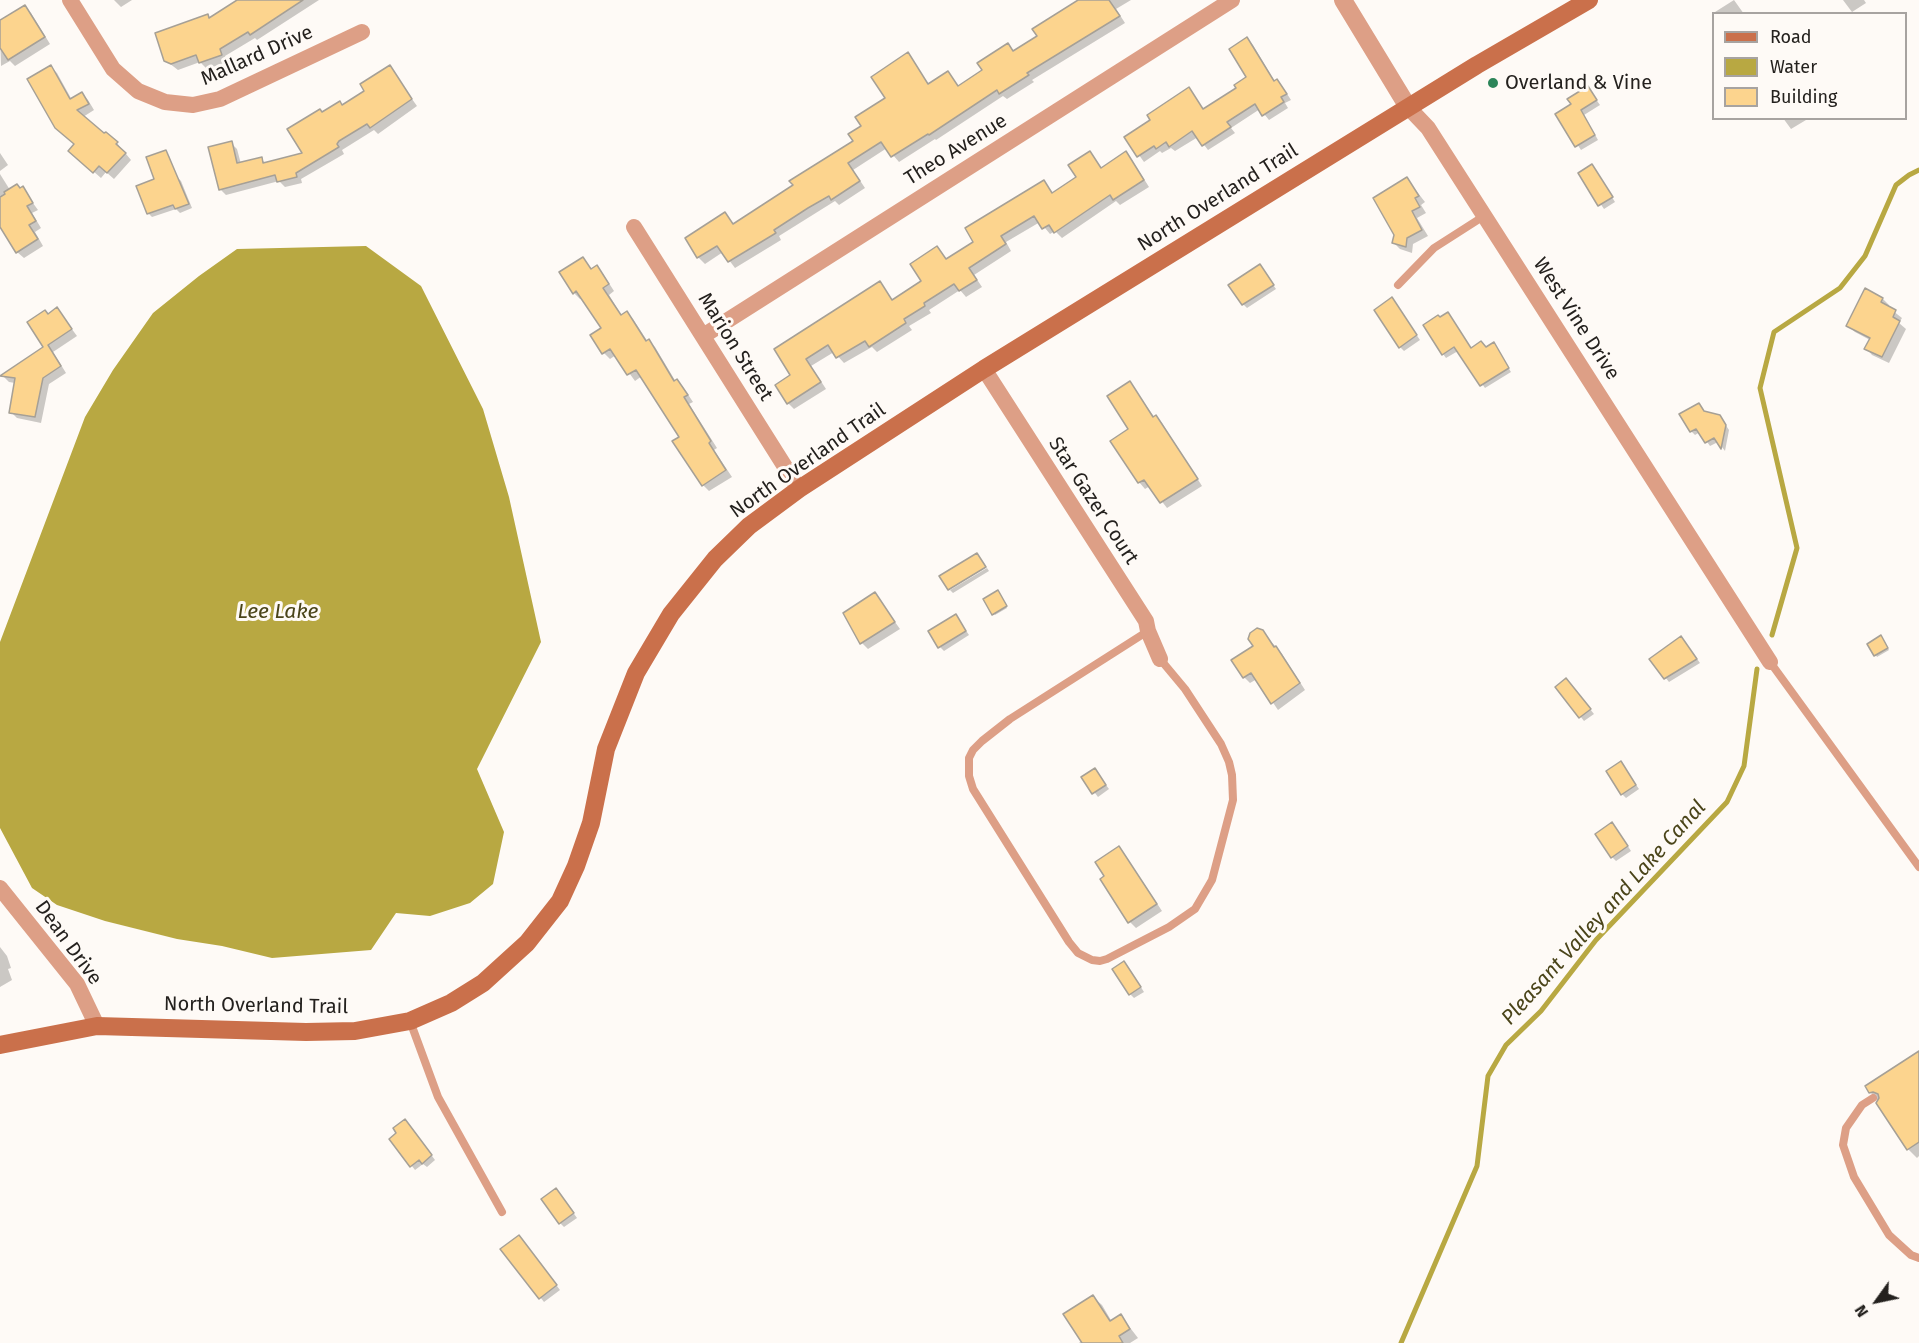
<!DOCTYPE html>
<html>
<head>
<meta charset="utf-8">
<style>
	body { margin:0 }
	#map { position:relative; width:1919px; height:1343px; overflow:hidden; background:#fefaf6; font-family:"Fira Sans",sans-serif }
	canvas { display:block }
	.legend { position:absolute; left:1712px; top:12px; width:195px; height:108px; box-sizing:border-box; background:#fefaf6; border:2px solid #a7a3a0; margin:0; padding:8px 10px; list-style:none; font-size:18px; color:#24211e }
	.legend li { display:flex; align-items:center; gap:12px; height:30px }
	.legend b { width:30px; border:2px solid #a7a3a0 }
	.north { position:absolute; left:1847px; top:1271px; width:60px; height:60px; -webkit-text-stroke:4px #fefaf6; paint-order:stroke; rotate:237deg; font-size:16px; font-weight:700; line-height:24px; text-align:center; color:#24211e }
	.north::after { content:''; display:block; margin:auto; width:21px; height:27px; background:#24211e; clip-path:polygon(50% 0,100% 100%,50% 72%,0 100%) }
</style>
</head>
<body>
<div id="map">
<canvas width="1919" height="1343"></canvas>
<ul class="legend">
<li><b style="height:8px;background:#ca704b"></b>Road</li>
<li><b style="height:16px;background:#b8a842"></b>Water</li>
<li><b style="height:16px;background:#fcd48e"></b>Building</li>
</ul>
<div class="north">N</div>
</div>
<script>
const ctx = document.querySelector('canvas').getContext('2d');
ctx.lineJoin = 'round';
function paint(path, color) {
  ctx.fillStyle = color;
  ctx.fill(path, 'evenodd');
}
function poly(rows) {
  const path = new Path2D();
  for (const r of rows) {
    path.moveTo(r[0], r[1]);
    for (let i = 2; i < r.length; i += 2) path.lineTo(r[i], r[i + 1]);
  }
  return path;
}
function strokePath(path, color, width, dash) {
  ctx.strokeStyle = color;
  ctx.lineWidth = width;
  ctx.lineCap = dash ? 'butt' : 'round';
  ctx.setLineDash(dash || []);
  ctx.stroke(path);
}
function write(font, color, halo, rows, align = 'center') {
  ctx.font = font + ' "Fira Sans",sans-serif';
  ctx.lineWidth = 6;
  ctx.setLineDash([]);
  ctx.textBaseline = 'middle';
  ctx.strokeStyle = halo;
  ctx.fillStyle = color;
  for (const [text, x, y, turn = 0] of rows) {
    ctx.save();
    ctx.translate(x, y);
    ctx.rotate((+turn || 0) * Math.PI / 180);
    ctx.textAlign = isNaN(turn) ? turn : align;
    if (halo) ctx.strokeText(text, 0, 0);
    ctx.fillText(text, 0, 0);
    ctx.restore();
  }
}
const water = poly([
	[366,246,421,286,483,409,509,497,541,642,477,769,504,832,493,884,470,903,430,916,396,913,371,950,272,958,222,946,177,939,105,921,57,905,32,888,0,828,0,642,85,417,113,370,153,313,199,276,237,249]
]);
const shadow = poly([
	[114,0,132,0,121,7],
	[240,0,319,0,257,40,255,38,225,56,227,62,207,69,200,62,178,70,165,60,207,16,210,19],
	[1079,0,1131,0,1116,9,1125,23,1032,80,1034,82,1007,99,1003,96,936,140,935,139,899,162,887,148,853,170,865,188,839,205,835,201,779,236,781,240,735,268,723,252,705,264,698,257,687,239,725,214,734,225,795,186,855,141,863,126,887,98,908,54,929,85,948,73,959,87,984,71,1008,45,1015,52,1039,37],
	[1734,0,1744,14,1716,14,1715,12],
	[1843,0,1864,0,1866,3,1852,12],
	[24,7,31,13,50,44,15,66,10,61,1,66,0,31],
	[1247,39,1253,45,1275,82,1277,81,1282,86,1291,100,1285,103,1288,108,1269,120,1260,109,1231,128,1235,133,1208,150,1198,137,1175,151,1171,148,1162,153,1160,151,1144,162,1126,137,1152,120,1189,89,1204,110,1238,88,1248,78],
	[51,67,57,73,72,100,82,94,88,100,94,110,83,117,117,143,131,160,114,179,106,172,101,178,77,157,75,144],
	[389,67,417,106,378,134,374,130,342,150,344,154,301,179,302,183,285,187,279,181,226,195,220,189,231,143,237,149,241,164,261,159,267,164,304,154,322,113,343,106,366,91],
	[1588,88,1600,105,1584,115,1598,140,1581,150,1557,114,1573,105],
	[1783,118,1805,118,1806,120,1791,129],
	[165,152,169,156,177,177,181,181,192,208,180,213,176,209,152,217,148,213,156,180],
	[0,153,8,165,0,171],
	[1090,153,1102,168,1126,153,1132,160,1149,187,1120,205,1116,201,1062,238,1055,231,1050,234,1040,222,1006,242,1011,251,974,275,982,287,966,297,960,290,929,310,931,313,909,326,912,330,877,352,872,347,844,363,834,352,811,366,826,389,794,409,788,403,792,375,776,350,880,283,893,301,923,282,937,248,947,260,976,242,1044,182,1054,194,1079,178],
	[1595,170,1615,202,1604,209,1580,174],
	[0,174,10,190,22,188,38,210,32,213,41,228,35,232,43,246,24,258,17,252,0,225],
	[1407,179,1425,202,1421,205,1426,213,1417,218,1428,236,1413,244,1412,253,1400,249,1394,243],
	[583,259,593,270,596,267,603,274,614,291,609,295,622,316,627,313,633,319,648,342,649,341,655,347,676,382,677,381,683,387,693,402,689,404,717,448,714,450,732,477,709,491,703,485,681,437,642,376,635,381,616,355,610,359,604,353,603,328,582,298,580,299,574,293],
	[1260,266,1276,289,1247,308,1243,304],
	[1392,299,1420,340,1404,351,1400,347],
	[1883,299,1889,305,1888,307,1902,318,1899,323,1906,329,1889,363,1872,355,1866,348,1870,340,1855,332,1848,326],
	[57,309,77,336,53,352,66,373,49,384,41,423,17,418,11,412,15,383,9,382,3,376,45,347,48,315],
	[1448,314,1471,349,1486,348,1494,344,1511,372,1485,388,1458,351,1446,358,1443,354,1440,319],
	[1130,383,1155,418,1156,417,1162,423,1202,486,1167,508,1150,486,1145,489,1139,482,1112,441,1130,430],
	[1705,413,1723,421,1729,430,1725,451,1718,442,1710,446,1700,432,1695,435,1691,431],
	[987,568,989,571,953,593,950,590],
	[999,593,1007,608,995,615,994,614],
	[875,594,900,629,868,649,862,643],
	[956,616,969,635,944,651,940,647],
	[1262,631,1282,654,1305,690,1278,710,1257,679,1250,683,1244,677],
	[1882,639,1889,650,1877,657,1869,644],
	[1685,642,1700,663,1669,682,1651,659],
	[1570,684,1594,714,1584,721,1557,687],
	[1621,763,1639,789,1626,798,1622,794],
	[1095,770,1109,789,1098,797,1083,777],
	[1616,828,1631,851,1616,861,1612,857],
	[1119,848,1125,855,1162,911,1136,928,1130,922,1106,877],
	[0,947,7,956,11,968,8,969,12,980,0,987],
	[1128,967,1144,992,1134,998,1130,994],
	[1919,1052,1919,1156,1917,1158,1908,1149,1879,1101,1870,1092],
	[409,1125,435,1160,427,1167,423,1164,415,1170,391,1139],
	[560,1194,577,1218,564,1227,560,1223],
	[523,1241,560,1290,544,1302,502,1249],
	[1093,1297,1102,1305,1112,1322,1121,1316,1138,1338,1130,1343,1079,1343,1082,1340]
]);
const stream = poly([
	[1772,635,1797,548,1760,388,1774,332,1840,288,1865,256,1896,185,1909,175,1919,170],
	[1401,1343,1477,1166,1488,1076,1506,1045,1541,1011,1596,940,1727,802,1744,766,1757,669]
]);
const building = poly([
	[237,0,303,0,250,35,248,32,220,49,222,55,199,63,196,55,171,64,164,61,155,33,208,14,209,18,237,0],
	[1078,0,1109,0,1120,16,1027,73,1029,75,999,94,997,90,929,135,928,134,891,157,881,142,848,163,860,181,831,200,829,196,808,208,774,230,776,233,728,262,717,246,697,258,685,238,725,212,733,224,793,185,789,181,853,141,848,134,861,126,855,117,885,98,871,77,908,52,928,84,948,71,958,86,982,70,977,63,1008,43,1013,51,1037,36,1032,29,1078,0],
	[25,5,45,37,8,60,0,48,0,20,25,5],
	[1247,37,1274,81,1277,79,1287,94,1281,97,1284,102,1262,116,1255,104,1227,122,1231,127,1202,146,1192,131,1169,147,1166,142,1156,149,1154,146,1137,157,1124,137,1150,120,1147,115,1189,87,1203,109,1236,88,1234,85,1246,77,1229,49,1247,37],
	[51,65,70,99,82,92,89,104,77,110,104,133,106,132,118,142,116,144,126,153,107,173,99,166,93,173,68,151,74,144,55,128,27,79,51,65],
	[390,65,412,99,370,128,367,124,339,141,337,144,339,147,296,173,297,177,277,182,275,175,219,190,208,147,232,141,237,163,262,157,263,163,302,153,287,129,320,109,322,112,340,101,342,105,364,91,360,84,390,65],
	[1588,86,1597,100,1581,110,1595,135,1575,147,1555,114,1571,104,1567,99,1588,86],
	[166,150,189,204,175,209,173,205,147,214,136,186,154,179,146,157,166,150],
	[1090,151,1101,168,1126,151,1144,180,1113,200,1110,195,1054,233,1049,225,1042,229,1034,216,1001,236,1006,244,969,268,977,280,959,291,954,284,924,303,925,306,904,319,906,323,869,347,865,341,836,358,828,345,806,359,821,382,787,404,775,385,790,375,774,349,880,281,892,300,921,281,910,264,937,246,946,259,973,242,965,228,1044,180,1052,193,1076,177,1068,165,1090,151],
	[1592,164,1613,197,1598,206,1578,173,1592,164],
	[1407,177,1419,196,1415,198,1420,207,1412,211,1422,230,1407,238,1406,247,1392,243,1394,235,1373,198,1407,177],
	[17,184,20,188,23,186,33,203,27,206,36,221,29,225,38,239,16,253,0,227,0,197,5,194,4,192,17,184],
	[583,257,591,269,597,265,609,284,603,288,621,315,627,311,646,341,649,339,674,381,677,379,688,395,684,397,711,441,709,443,726,470,702,486,672,441,679,437,636,370,627,375,610,349,602,354,590,335,601,328,576,291,573,294,559,272,583,257],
	[1260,264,1274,285,1242,305,1228,285,1260,264],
	[1865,288,1883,298,1881,302,1896,310,1893,317,1900,321,1882,357,1864,349,1870,338,1846,326,1865,288],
	[1392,297,1417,335,1399,348,1374,310,1392,297],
	[57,307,72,329,48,345,61,366,43,378,35,417,9,413,15,378,0,376,43,347,27,322,45,310,48,314,57,307],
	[1448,312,1471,348,1481,341,1486,347,1494,342,1509,368,1480,386,1454,347,1442,355,1423,325,1438,315,1440,317,1448,312],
	[1130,381,1153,417,1156,415,1198,479,1160,503,1144,480,1138,483,1110,441,1128,429,1107,396,1130,381],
	[1699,403,1704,411,1720,415,1726,425,1721,449,1714,438,1705,443,1696,429,1690,432,1679,414,1699,403],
	[977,553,986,567,948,590,939,576,977,553],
	[998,590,1007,606,992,615,983,599,998,590],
	[875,592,895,622,860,644,843,613,875,592],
	[956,614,966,631,938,648,928,631,956,614],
	[1257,628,1263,630,1274,647,1276,646,1300,683,1271,704,1251,673,1243,678,1231,660,1253,646,1248,639,1250,633,1257,628],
	[1881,635,1888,648,1874,656,1867,644,1881,635],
	[1681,636,1697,659,1664,679,1649,659,1681,636],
	[1566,678,1591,709,1579,718,1555,687,1566,678],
	[1621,761,1636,785,1621,795,1606,771,1621,761],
	[1095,768,1106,785,1092,794,1081,777,1095,768],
	[1612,822,1628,846,1611,858,1595,834,1612,822],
	[1119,846,1157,904,1128,923,1100,879,1104,876,1095,862,1119,846],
	[1124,961,1141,987,1129,995,1112,969,1124,961],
	[1919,1051,1919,1142,1907,1150,1876,1103,1879,1098,1878,1094,1873,1092,1869,1093,1865,1086,1919,1051],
	[405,1119,432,1155,422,1164,419,1160,410,1167,389,1139,396,1133,393,1128,405,1119],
	[556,1188,574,1213,559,1224,541,1199,556,1188],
	[519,1235,557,1285,539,1299,500,1249,519,1235],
	[1093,1295,1110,1321,1121,1314,1130,1329,1119,1336,1123,1343,1082,1343,1063,1314,1093,1295]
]);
const service = poly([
	[1398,285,1434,248,1484,216],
	[1148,631,1010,719,982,741,973,750,969,758,969,776,973,789,1069,942,1078,953,1092,960,1100,961,1107,959,1169,927,1195,909,1212,880,1233,800,1232,775,1229,762,1221,744,1185,689,1160,659],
	[1770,662,1919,867],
	[410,1021,438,1097,502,1212],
	[1873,1098,1862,1105,1846,1128,1843,1145,1854,1177,1889,1235,1911,1255,1919,1258]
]);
const minor = poly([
	[70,0,113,69,138,91,165,102,193,105,220,99,362,32],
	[1408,107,1428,128,1770,662],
	[634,227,799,489],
	[703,336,1232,0],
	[984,369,1146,621,1148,631,1160,659],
	[0,888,77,984,97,1026]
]);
const tertiary = poly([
	[1343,0,1408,107]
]);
const secondary = poly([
	[0,1045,97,1026,306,1032,355,1031,410,1021,451,1003,483,983,527,943,560,901,576,866,591,823,606,749,636,673,671,614,715,559,749,526,799,489,984,369,1477,65,1589,0]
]);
const markers = [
	[1493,83,6,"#2c8559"]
];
const streetNames = [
	["Mallard Drive",257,56,-24],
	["Theo Avenue",956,150,-32],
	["North Overland Trail",1218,198,-32],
	["West Vine Drive",1576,319,57],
	["Marion Street",735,347,58],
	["North Overland Trail",808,461,-35],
	["Star Gazer Court",1093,501,57],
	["Dean Drive",68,943,54],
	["North Overland Trail",256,1006,1]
];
const poiNames = [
	["Overland & Vine",1505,83]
];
const waterNames = [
	["Lee Lake",278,612],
	["Pleasant Valley and Lake Canal",1604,913,-48]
];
paint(water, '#b8a842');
paint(shadow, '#0003');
strokePath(stream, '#b8a842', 5);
paint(building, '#fcd48e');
strokePath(building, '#a6a096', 1.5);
strokePath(service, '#dd9f86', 8);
strokePath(minor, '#dd9f86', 16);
strokePath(tertiary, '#dd9f86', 18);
strokePath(secondary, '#ca704b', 18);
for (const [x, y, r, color] of markers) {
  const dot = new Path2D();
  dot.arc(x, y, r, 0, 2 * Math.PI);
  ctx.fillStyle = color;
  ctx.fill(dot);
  strokePath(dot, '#fefaf6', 2);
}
write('20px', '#24211e', '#fefaf6', streetNames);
write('20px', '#24211e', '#fefaf6', poiNames, 'left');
write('italic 21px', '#4a4419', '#fefaf6', waterNames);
</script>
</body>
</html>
